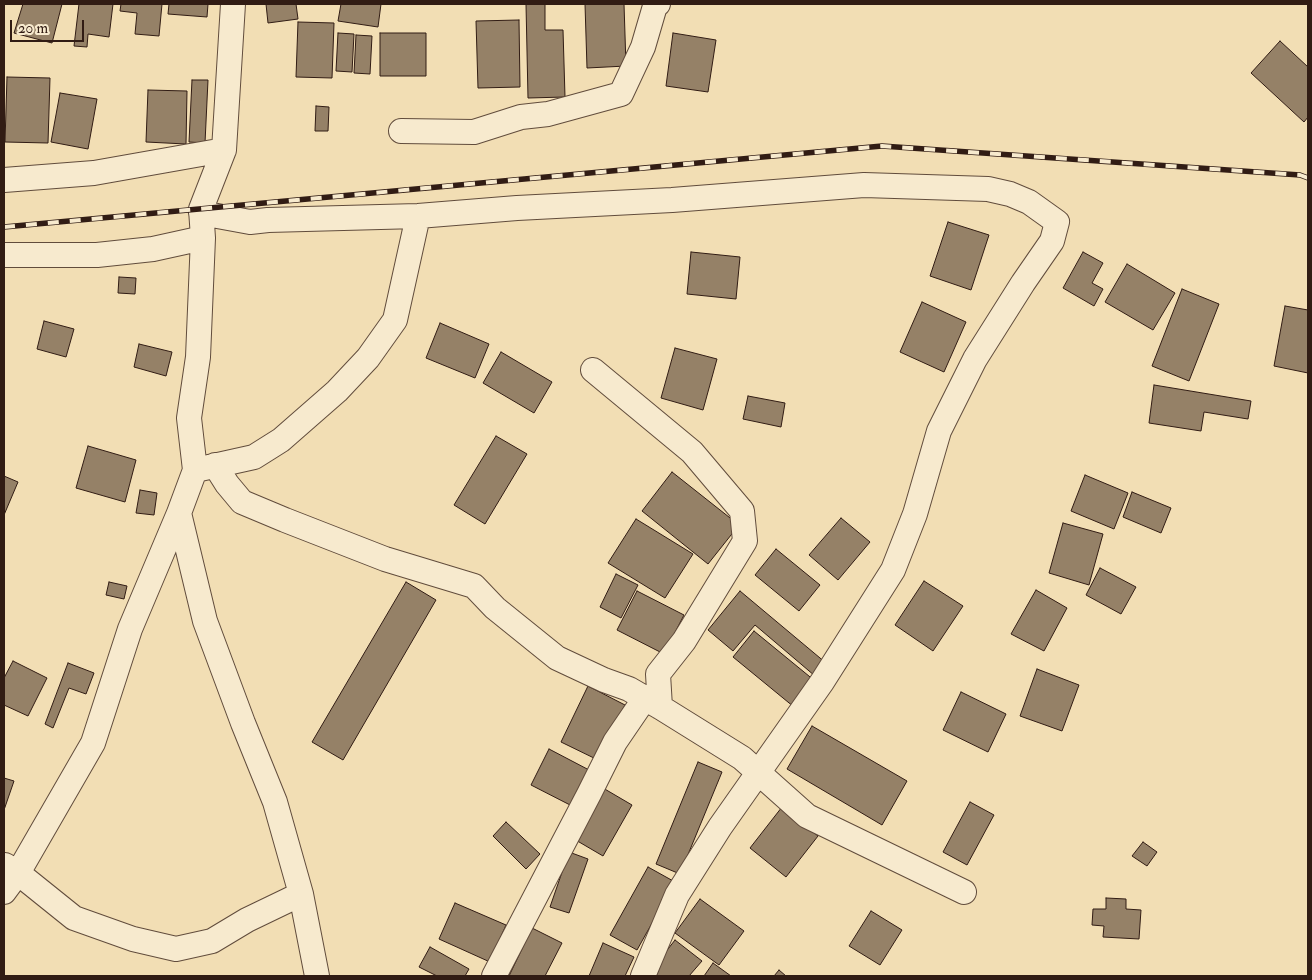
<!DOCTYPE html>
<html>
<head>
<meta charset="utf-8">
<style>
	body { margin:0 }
	#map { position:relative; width:1312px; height:980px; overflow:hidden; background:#f2deb4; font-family:"IM FELL Double Pica",serif }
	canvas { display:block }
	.frame { position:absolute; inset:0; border:5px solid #311c14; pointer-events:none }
	.scale { position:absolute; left:10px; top:20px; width:74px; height:22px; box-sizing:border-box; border:2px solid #311c14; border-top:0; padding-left:6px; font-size:15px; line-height:18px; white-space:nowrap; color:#311c14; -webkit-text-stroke:4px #f7eace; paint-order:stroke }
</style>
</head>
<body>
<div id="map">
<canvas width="1312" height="980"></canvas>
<div class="frame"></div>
<div class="scale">20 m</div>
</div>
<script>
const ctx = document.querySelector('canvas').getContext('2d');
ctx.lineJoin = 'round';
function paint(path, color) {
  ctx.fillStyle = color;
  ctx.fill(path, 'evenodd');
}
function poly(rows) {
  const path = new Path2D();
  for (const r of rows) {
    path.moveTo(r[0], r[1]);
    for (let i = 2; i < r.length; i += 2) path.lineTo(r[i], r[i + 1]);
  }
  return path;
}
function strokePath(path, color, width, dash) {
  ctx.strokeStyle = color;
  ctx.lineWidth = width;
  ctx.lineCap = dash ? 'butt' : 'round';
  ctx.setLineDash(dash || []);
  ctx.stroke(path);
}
const building = poly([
	[23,4,62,4,52,43,14,33,23,4],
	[79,4,113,4,109,37,88,34,87,47,74,46,79,4],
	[121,4,162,4,159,36,135,34,137,13,120,11,121,4],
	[169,4,208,4,207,17,168,14,169,4],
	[266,4,296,4,298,19,268,23,266,4],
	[341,4,381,4,378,27,338,21,341,4],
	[526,4,545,4,545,30,563,30,565,97,528,98,526,4],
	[585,4,624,4,626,66,587,68,585,4],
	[519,20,520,87,478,88,476,21,519,20],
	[298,22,334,23,332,78,296,77,298,22],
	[338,33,354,34,352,72,336,71,338,33],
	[380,33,426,33,426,76,380,76,380,33],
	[673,33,716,40,708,92,666,86,673,33],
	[356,35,372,36,370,74,354,73,356,35],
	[1280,41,1308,67,1308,117,1304,122,1251,73,1280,41],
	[7,77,50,78,48,143,5,142,7,77],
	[192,80,208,80,205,143,189,142,192,80],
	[148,90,187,91,186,144,146,142,148,90],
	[60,93,97,99,88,149,51,142,60,93],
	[316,106,329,107,328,131,315,131,316,106],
	[948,222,989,235,971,290,930,276,948,222],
	[691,252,740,257,736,299,687,294,691,252],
	[1083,252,1103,263,1092,283,1103,289,1094,306,1063,288,1083,252],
	[1127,264,1175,293,1153,330,1105,302,1127,264],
	[119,277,136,278,135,294,118,293,119,277],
	[1182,289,1219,304,1189,381,1152,366,1182,289],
	[922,302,966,322,944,372,900,352,922,302],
	[1285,306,1308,310,1308,373,1274,366,1285,306],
	[44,321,74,329,66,357,37,349,44,321],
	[440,323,489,344,475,378,426,358,440,323],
	[139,344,172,352,166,376,134,367,139,344],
	[675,348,717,359,703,410,661,398,675,348],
	[501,352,552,382,534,413,483,383,501,352],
	[1154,385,1251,401,1248,419,1204,412,1201,431,1149,423,1154,385],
	[748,396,785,403,781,427,743,419,748,396],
	[496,436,527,454,485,524,454,505,496,436],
	[88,446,136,460,125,502,76,488,88,446],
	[672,472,739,525,708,564,642,511,672,472],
	[1085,475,1128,493,1114,529,1071,511,1085,475],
	[4,476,18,482,4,515,4,476],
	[140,490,157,493,154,515,136,513,140,490],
	[1132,492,1171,508,1161,533,1123,517,1132,492],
	[841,518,870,542,838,580,809,555,841,518],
	[636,519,693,554,665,598,608,563,636,519],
	[1063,523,1103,534,1089,585,1049,573,1063,523],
	[776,549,820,585,799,611,755,575,776,549],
	[1100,568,1136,587,1121,614,1086,595,1100,568],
	[616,574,638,585,621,618,600,607,616,574],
	[924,581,963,606,933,651,895,625,924,581],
	[109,582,127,586,124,599,106,595,109,582],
	[406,582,436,600,343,760,312,742,406,582],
	[1036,590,1067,608,1044,651,1011,634,1036,590],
	[637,591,684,615,664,654,617,630,637,591],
	[740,591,826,663,815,676,755,625,733,651,708,630,740,591],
	[754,631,815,681,794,707,733,657,754,631],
	[13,661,47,678,28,716,4,705,4,678,13,661],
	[68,663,94,673,86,694,69,688,53,728,45,724,68,663],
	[1037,669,1079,685,1062,731,1020,716,1037,669],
	[588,686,625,705,598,760,561,742,588,686],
	[961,692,1006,714,988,752,943,730,961,692],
	[812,726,907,781,882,825,787,769,812,726],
	[549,749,591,771,574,807,531,785,549,749],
	[698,762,722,772,680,874,656,864,698,762],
	[4,778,14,781,4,810,4,778],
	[603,788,632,805,603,856,574,839,603,788],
	[970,802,994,815,967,865,943,852,970,802],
	[782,807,818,836,786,877,750,848,782,807],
	[506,822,540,854,526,869,493,836,506,822],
	[1143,842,1157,852,1147,866,1132,856,1143,842],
	[569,852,588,859,569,913,550,907,569,852],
	[648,867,675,882,637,950,610,935,648,867],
	[1106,898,1126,899,1126,909,1141,910,1139,939,1103,937,1104,926,1092,925,1093,909,1106,909,1106,898],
	[700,899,744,931,719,965,675,933,700,899],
	[455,903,506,925,490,962,439,939,455,903],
	[871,911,902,930,880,965,849,946,871,911],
	[532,928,562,943,545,976,509,976,532,928],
	[675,940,702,961,689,976,647,976,675,940],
	[603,943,634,957,625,976,589,976,603,943],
	[430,947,469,969,465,976,437,976,419,967,430,947],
	[713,963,731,976,704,976,713,963],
	[779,970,786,976,774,976,779,970]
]);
const minor = poly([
	[401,131,474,132,521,117,548,114,621,94,643,47,655,6,658,4],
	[4,180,94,173,224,150],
	[201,213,250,222,268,220,418,216,517,208,672,200,864,185,988,189,1010,194,1029,202,1057,222,1052,241,1023,283,975,359,939,431,915,514,893,570,822,682,720,827,677,895,643,976],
	[4,255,97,255,153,249,203,238],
	[593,370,692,452,742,511,745,541,684,641,658,674,660,707],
	[215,465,227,484,242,502,285,520,385,559,474,586,495,608,557,658,604,680,629,689,660,707,742,758,807,816,964,892],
	[200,469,254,457,281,440,337,391,368,358,395,320,418,216],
	[179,513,205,621,243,723,275,802,301,894,317,976],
	[5,865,18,873,74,918,133,939,176,949,212,941,247,920,301,894],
	[4,892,18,873,93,743,130,629,179,513,195,470,189,418,198,357,203,238,201,209,224,150,233,4],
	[494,976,589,794,615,742,645,698]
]);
const rail = poly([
	[4,227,882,146,1300,175,1308,178]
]);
paint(building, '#958167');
strokePath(building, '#311c14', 1);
strokePath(minor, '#614c3c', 26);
strokePath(minor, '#f7eace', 24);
strokePath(rail, '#311c14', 5.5);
strokePath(rail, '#f7eace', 4, [11]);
</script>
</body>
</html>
